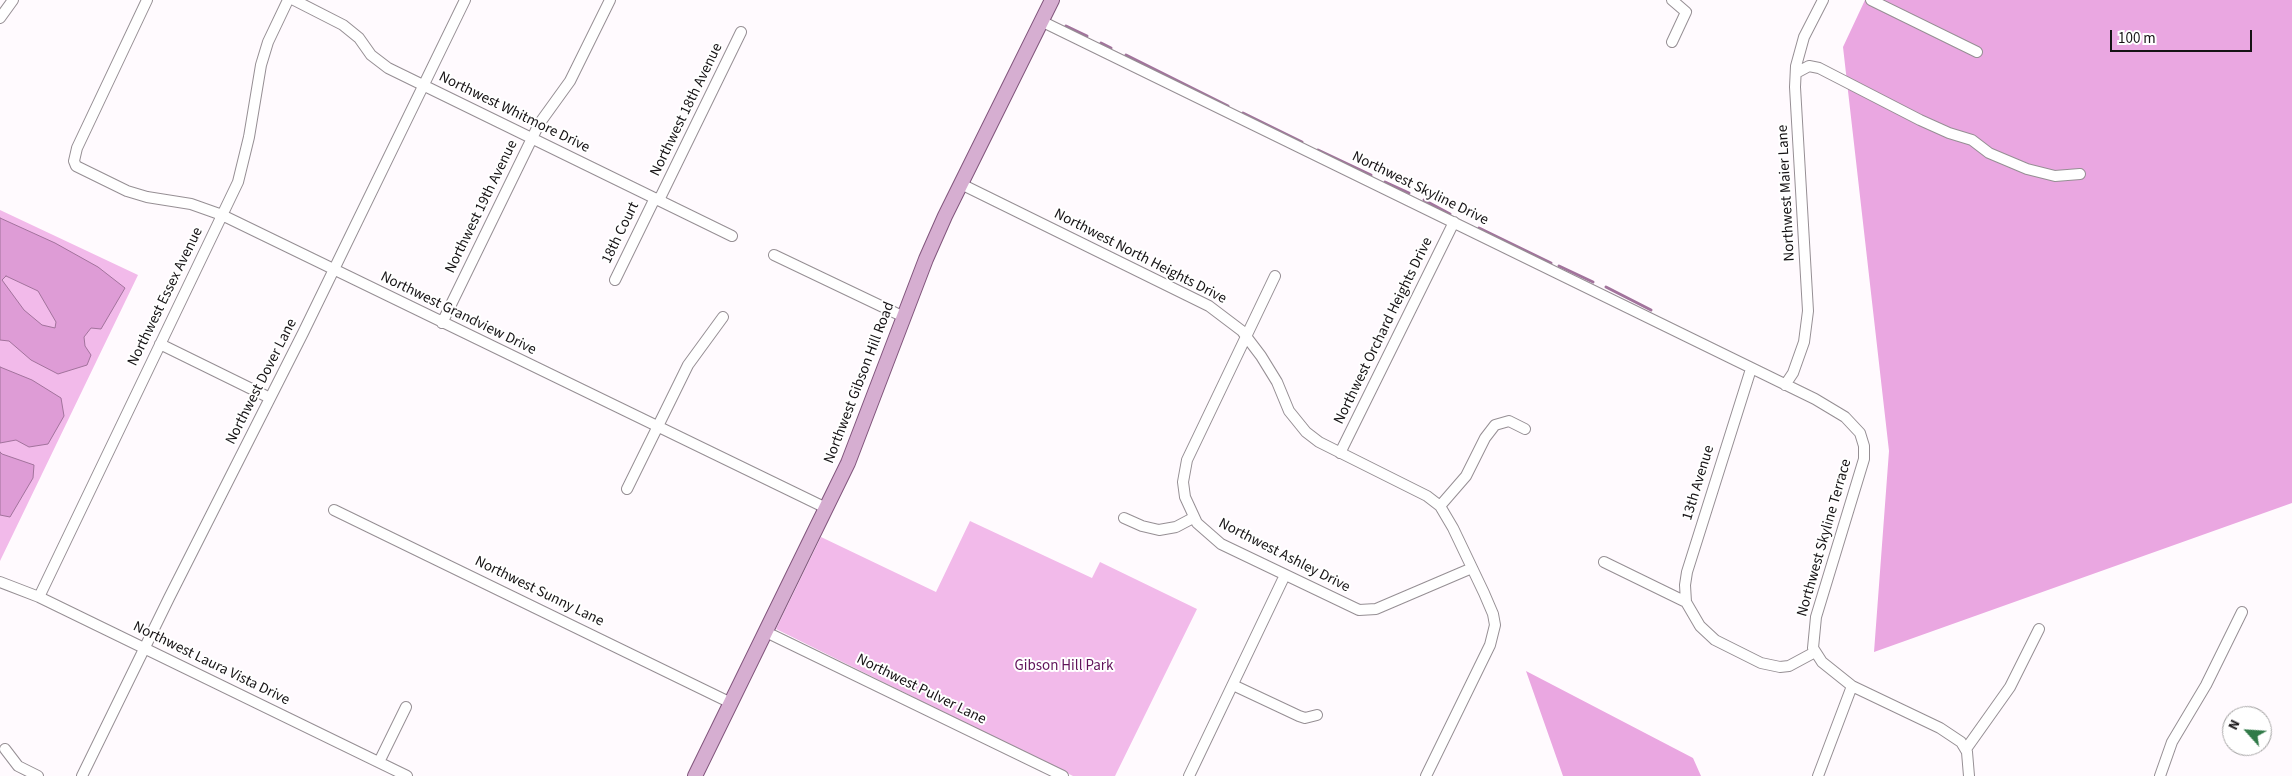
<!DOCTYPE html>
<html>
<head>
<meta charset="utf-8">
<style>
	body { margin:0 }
	#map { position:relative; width:2292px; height:776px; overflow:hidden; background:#fffafe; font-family:"Source Sans 3",sans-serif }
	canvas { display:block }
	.north { position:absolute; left:2222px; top:706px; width:50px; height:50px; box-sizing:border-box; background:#fff; border:1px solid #a2a1a1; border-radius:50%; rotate:296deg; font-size:14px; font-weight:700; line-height:20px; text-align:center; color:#161315 }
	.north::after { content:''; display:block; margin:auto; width:18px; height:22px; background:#307a48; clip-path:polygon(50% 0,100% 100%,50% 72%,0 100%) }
	.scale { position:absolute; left:2110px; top:30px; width:142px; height:22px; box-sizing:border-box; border:2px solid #161315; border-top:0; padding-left:6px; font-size:15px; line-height:18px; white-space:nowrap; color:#161315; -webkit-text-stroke:4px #fff; paint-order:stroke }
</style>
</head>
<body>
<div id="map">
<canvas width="2292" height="776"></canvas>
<div class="north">N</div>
<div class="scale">100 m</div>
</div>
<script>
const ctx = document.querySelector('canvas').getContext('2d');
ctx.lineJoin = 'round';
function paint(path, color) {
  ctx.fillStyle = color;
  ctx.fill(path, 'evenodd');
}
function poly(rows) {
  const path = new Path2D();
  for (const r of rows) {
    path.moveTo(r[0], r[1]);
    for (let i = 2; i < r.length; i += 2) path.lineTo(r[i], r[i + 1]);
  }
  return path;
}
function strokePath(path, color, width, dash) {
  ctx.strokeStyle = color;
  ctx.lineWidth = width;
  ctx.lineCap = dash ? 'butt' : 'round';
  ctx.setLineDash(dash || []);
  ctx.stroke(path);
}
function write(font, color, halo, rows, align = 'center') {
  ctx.font = font + ' "Source Sans 3",sans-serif';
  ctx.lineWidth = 4;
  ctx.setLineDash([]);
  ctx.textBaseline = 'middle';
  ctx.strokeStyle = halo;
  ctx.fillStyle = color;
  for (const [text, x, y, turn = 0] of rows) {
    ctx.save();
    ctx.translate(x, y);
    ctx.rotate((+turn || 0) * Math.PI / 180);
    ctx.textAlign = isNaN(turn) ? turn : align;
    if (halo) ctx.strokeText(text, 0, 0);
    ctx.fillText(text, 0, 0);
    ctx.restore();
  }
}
const green = poly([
	[0,210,138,275,0,561],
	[970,521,1092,578,1100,562,1197,609,1115,776,1073,776,776,629,821,537,936,592]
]);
const forest = poly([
	[1865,0,2292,0,2292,503,1874,652,1889,451,1843,47],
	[1526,671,1693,758,1701,776,1563,776]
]);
const water = poly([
	[0,218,55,243,98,267,125,288,101,329,91,328,84,337,85,346,91,355,87,365,58,374,31,360,9,341,0,340,0,218],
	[6,276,38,291,56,322,55,328,42,325,24,310,2,280,6,276],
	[0,367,32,380,61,398,64,416,48,444,29,447,16,440,0,443,0,367],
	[0,452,2,454,34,465,33,478,10,517,0,515,0,452]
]);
const stream = poly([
	[1066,26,1087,36],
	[1101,43,1111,48],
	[1126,55,1228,106],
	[1243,113,1302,142],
	[1318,150,1371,175],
	[1385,182,1409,193],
	[1424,200,1450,214],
	[1479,228,1551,263],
	[1559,266,1593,282],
	[1606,287,1651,310]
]);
const minor = poly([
	[147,0,77,148,74,161,76,166,127,191,147,197,191,204,222,215,826,508],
	[294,0,343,25,359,38,371,55,388,68,732,236],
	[1871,0,1977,52],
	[0,18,13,0],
	[1041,21,1815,399,1845,417,1860,433,1864,446,1864,459,1816,617,1813,648,1822,662,1852,686,1940,728,1961,742,1967,752,1969,776],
	[1672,42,1686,12,1672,0],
	[1796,73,1809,66,1819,68,1920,120,1949,133,1972,140,1989,153,2027,169,2055,176,2080,174],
	[961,184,1209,306,1242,331,1261,356,1277,382,1289,411,1306,432,1319,442,1427,496,1440,506,1453,528,1484,593,1493,614,1495,625,1490,645,1426,776],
	[659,200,741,32],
	[774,255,904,317],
	[1275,276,1187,460,1183,482,1185,497,1197,523,1221,544,1359,610,1376,609,1472,568],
	[615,280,655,198],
	[442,323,539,124,570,81,610,0],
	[160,344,270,398],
	[1751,369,1687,572,1685,585,1686,602,1700,626,1715,640,1761,663,1780,667,1789,666,1815,652],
	[1785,385,1793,373,1804,342,1808,311,1795,87,1796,66,1804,37,1823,0],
	[1340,453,1454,222],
	[627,489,688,365,723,317],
	[1440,506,1466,476,1485,438,1495,425,1509,421,1525,429],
	[334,510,731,703],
	[1124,518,1142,526,1159,530,1176,527,1193,518],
	[1604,562,1686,602],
	[0,582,39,597,407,776],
	[39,597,238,182,249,137,261,65,268,42,288,0],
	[766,632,1063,776],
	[1233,685,1299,716,1305,718,1317,715],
	[5,749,18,766,38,776],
	[1966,749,2010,687,2039,629],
	[379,762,406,707],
	[82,776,169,598,303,333,465,0],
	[1189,776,1285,575],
	[1818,776,1852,686],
	[2160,776,2172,742,2206,685,2242,612]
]);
const major = poly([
	[695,776,848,463,926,259,945,216,1052,0]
]);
const streetNames = [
	["Northwest 18th Avenue",687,110,-64],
	["Northwest Whitmore Drive",514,113,26],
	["Northwest Skyline Drive",1420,189,26],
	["Northwest Maier Lane",1787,193,-93],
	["Northwest 19th Avenue",482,207,-64],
	["18th Court",621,233,-64],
	["Northwest North Heights Drive",1140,257,27],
	["Northwest Essex Avenue",166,297,-64],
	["Northwest Grandview Drive",458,314,26],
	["Northwest Orchard Heights Drive",1384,331,-64],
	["Northwest Dover Lane",262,382,-63],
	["Northwest Gibson Hill Road",860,383,-69],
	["13th Avenue",1699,483,-73],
	["Northwest Skyline Terrace",1825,538,-74],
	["Northwest Ashley Drive",1284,556,27],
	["Northwest Sunny Lane",539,592,26],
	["Northwest Laura Vista Drive",211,664,26],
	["Northwest Pulver Lane",921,690,26]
];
const parkNames = [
	["Gibson Hill Park",1064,667]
];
paint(green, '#f2baea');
paint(forest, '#eaa7e1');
paint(water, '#de9cd6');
strokePath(water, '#a2739c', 1);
strokePath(stream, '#a2739c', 3);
strokePath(minor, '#968f94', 12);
strokePath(major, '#81557c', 16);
strokePath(minor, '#fff', 10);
strokePath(major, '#d6aed1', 14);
write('15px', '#161315', '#fff', streetNames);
write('15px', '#60125a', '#fff', parkNames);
</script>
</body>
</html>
